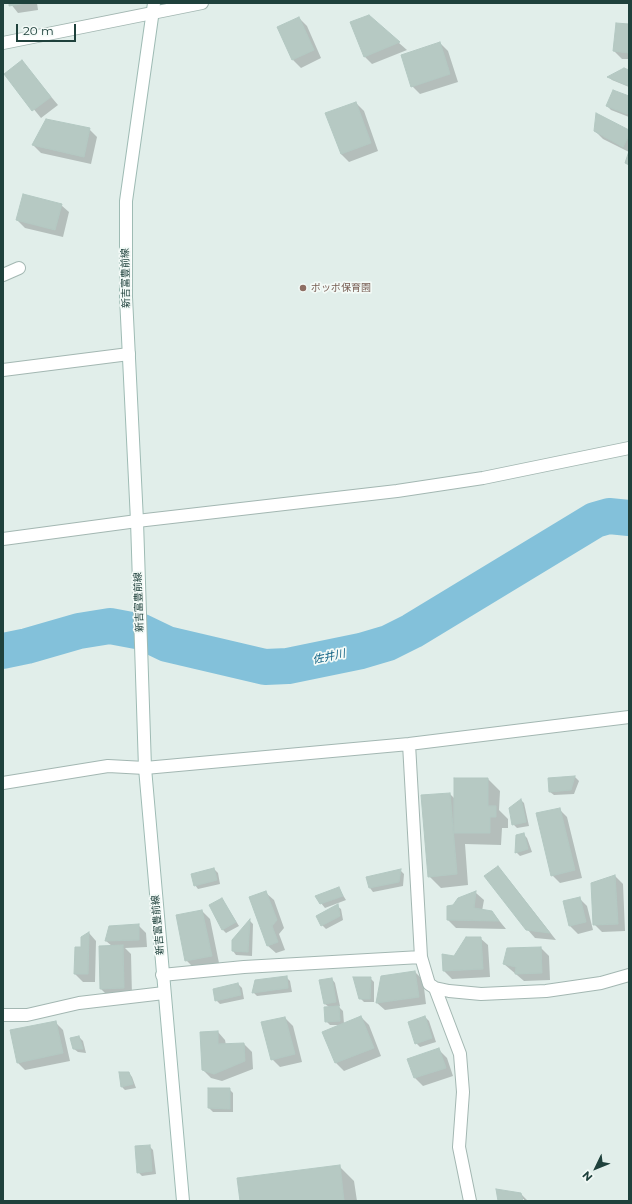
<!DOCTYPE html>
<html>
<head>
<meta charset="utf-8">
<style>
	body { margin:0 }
	#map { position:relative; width:632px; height:1204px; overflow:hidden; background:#e1eeea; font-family:Montserrat,sans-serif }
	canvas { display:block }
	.frame { position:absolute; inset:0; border:4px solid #1f413c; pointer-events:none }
	.north { position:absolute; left:576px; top:1148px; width:40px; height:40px; -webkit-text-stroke:3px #f3faf7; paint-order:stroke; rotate:227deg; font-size:11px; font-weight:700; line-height:16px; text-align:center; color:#1f413c }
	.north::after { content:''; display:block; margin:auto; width:14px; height:18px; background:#1f413c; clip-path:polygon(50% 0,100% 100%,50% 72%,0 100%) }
	.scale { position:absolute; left:16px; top:24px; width:60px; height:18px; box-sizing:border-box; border:2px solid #1f413c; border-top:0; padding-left:5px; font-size:12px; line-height:14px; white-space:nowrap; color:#1f413c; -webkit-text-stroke:3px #f3faf7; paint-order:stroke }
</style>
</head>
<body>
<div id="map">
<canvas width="632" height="1204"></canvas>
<div class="frame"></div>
<div class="north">N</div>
<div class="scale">20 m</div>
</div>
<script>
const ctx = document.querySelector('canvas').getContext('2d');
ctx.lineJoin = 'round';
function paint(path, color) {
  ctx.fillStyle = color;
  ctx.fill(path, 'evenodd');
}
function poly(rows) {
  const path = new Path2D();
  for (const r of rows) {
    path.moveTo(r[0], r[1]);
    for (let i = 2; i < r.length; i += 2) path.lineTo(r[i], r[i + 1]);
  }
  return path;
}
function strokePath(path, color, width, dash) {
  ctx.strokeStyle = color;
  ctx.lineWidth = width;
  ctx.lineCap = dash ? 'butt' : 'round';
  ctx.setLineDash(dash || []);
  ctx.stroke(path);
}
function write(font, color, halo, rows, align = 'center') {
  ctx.font = font + ' Montserrat,"Noto Sans JP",sans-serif';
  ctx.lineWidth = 3.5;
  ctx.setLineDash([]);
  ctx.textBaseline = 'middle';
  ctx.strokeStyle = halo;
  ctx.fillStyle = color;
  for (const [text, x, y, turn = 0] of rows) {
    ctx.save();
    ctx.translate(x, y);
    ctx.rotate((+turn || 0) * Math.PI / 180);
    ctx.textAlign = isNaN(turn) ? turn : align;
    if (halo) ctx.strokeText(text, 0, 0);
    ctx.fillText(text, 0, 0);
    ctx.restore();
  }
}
const shadow = poly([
	[10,3,37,3,38,10,18,13],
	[369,16,399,43,407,50,372,64,364,56],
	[299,18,307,26,321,58,301,68,293,60,278,28],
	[629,25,629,59,622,59,614,51],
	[440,43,448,51,458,82,420,94,412,86],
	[22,62,58,105,41,118,5,74],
	[629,71,629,87,612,80,609,77],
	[613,91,629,97,629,117,611,110,607,106],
	[356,103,364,111,378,151,349,162,341,154,327,113],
	[89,129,97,137,91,164,41,153,33,145],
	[595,131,629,131,629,152,603,139],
	[61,205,69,212,63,237,25,228,17,220],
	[575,777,579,781,574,794,554,795,550,792,549,779],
	[488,779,500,791,499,810,508,819,508,828,502,828,501,845,465,844,468,885,441,888,429,876,450,794,455,799],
	[521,800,524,803,529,826,517,828,513,824],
	[559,809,567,817,582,878,560,883,552,875],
	[523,834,527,838,532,852,520,856,516,852],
	[497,867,505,875,556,940,535,938,527,929],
	[214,869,218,873,220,884,198,889,195,885],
	[401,871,404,874,403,886,373,892,370,888,367,877],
	[615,876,623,884,625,931,602,932,594,924,592,884],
	[339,889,346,900,325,908,316,897],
	[266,893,274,900,284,928,279,934,285,950,276,953,268,946],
	[476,893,484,900,482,911,492,912,506,929,456,928,448,920,458,898],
	[579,898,587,906,593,930,578,934,570,926,564,902],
	[222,899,239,926,226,933,222,929],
	[337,906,341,909,343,920,326,929,322,925],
	[202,911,210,919,219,963,194,968,186,960],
	[250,921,253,924,252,956,236,955,233,951,233,941],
	[138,925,146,933,147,947,125,948,131,954,132,996,109,997,101,989,112,946,106,941],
	[89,933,96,941,95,982,83,982,75,974],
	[480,938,488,945,490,977,452,979,444,971,455,957],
	[541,948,549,956,550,980,524,981,504,964],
	[415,972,423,980,426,1004,385,1010,377,1003],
	[286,977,290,981,292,992,257,996,253,992],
	[370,978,374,982,374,1002,364,1002,360,998],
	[332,979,335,983,340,1006,338,1006,343,1011,344,1024,361,1017,369,1025,381,1056,344,1071,336,1063,323,1032,342,1025,330,1025,326,1021,329,1007,325,1004,321,981],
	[238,984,242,988,244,999,220,1004,216,1000],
	[425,1017,429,1021,436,1042,420,1047,416,1043],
	[285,1018,293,1026,302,1062,280,1067,272,1059],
	[55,1022,63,1030,70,1061,25,1070,17,1062],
	[218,1032,225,1040,226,1045,244,1044,252,1052,253,1069,222,1081,211,1078,203,1070],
	[79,1037,83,1041,86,1053,78,1052,74,1049],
	[439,1050,447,1058,453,1076,423,1086,415,1078,409,1059],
	[129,1073,132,1077,136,1088,125,1090,122,1087],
	[229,1089,233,1093,233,1112,213,1112,209,1108],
	[149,1146,153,1150,156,1174,142,1176,138,1172],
	[339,1166,354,1181,357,1201,241,1201],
	[521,1194,528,1201,524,1201,524,1199,522,1199,522,1201,499,1201]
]);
const river = poly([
	[3,651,27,646,79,631,110,626,142,632,167,644,265,667,288,666,361,651,388,643,412,631,595,520,609,516,629,518]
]);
const building = poly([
	[9,3,26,3,9,6,9,3],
	[369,15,400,42,364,57,350,22,369,15],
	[299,17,314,50,292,60,277,27,299,17],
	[616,23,629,24,629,53,613,51,616,23],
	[440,42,450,74,411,87,401,55,440,42],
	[22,60,51,97,32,111,4,74,22,60],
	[624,68,629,70,629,86,607,77,624,68],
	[613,90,629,96,627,114,606,106,613,90],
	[356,102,371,143,341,154,325,113,356,102],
	[596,113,629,130,629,135,623,147,594,131,596,113],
	[46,119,90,128,84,157,32,145,46,119],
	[629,151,629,165,625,163,629,151],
	[23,194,62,204,55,230,16,220,23,194],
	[575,776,571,790,549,792,548,778,575,776],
	[454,778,488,778,488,806,496,806,496,817,490,817,490,833,454,833,454,778],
	[450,793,457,874,428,877,421,795,450,793],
	[521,799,526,822,512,825,509,808,521,799],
	[560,808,575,870,551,876,536,813,560,808],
	[524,833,528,849,515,853,516,835,524,833],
	[498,866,550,933,526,930,484,876,498,866],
	[214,868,217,880,194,886,191,874,214,868],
	[401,869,399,882,369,888,366,877,401,869],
	[615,875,618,924,593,925,591,883,615,875],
	[339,887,343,896,320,904,315,896,339,887],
	[266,891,277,920,272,926,278,942,267,946,249,897,266,891],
	[476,891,474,908,492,911,499,921,447,920,447,906,453,905,458,898,476,891],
	[580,897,586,922,569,926,563,901,580,897],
	[222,898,236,922,222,930,209,905,222,898],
	[338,904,340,916,321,926,316,916,338,904],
	[202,910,212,956,185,961,176,915,202,910],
	[250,919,248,952,232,951,232,940,250,919],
	[139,924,139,940,105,941,109,926,139,924],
	[89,932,88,974,74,974,75,947,81,947,81,937,89,932],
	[466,937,481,937,483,969,443,971,442,954,454,956,466,937],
	[123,945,124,988,100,989,99,946,123,945],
	[541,947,542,973,515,974,516,967,503,964,507,948,541,947],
	[415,971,419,997,376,1003,381,976,415,971],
	[287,976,288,988,252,993,255,980,287,976],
	[353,977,371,977,370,999,359,999,353,977],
	[332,978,336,1002,324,1004,319,980,332,978],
	[238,983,241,995,215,1001,213,989,238,983],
	[339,1006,340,1021,325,1022,324,1007,339,1006],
	[361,1016,374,1048,335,1063,322,1032,361,1016],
	[425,1016,432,1038,415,1044,408,1022,425,1016],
	[285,1017,295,1054,271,1060,261,1022,285,1017],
	[56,1021,63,1053,17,1063,10,1030,56,1021],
	[218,1031,218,1044,244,1043,245,1061,214,1074,202,1070,200,1032,218,1031],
	[79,1036,83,1049,73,1049,70,1038,79,1036],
	[439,1048,446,1068,414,1078,407,1059,439,1048],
	[119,1072,129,1072,133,1084,121,1087,119,1072],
	[208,1088,230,1088,230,1109,208,1108,208,1088],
	[150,1145,152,1171,137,1173,135,1146,150,1145],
	[340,1165,344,1201,240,1201,237,1178,340,1165],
	[496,1189,521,1193,523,1201,498,1201,496,1189]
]);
const minor = poly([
	[3,43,202,3],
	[3,275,19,268],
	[3,370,129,354],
	[3,539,137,521,397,491,483,478,629,448],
	[409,744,421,957],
	[3,783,108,766,145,768,409,744,629,717],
	[162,975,244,967,421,957,429,984,435,988,449,991,481,994,546,991,601,983,629,975],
	[435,988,460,1054,463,1092,459,1147,470,1201],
	[3,1015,27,1015,79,1003,164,993]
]);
const secondary = poly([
	[154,3,126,201,126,297,137,521,145,768,183,1201]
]);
const markers = [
	[303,288,4,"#8d6e63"]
];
const streetNames = [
	["新吉富豊前線",126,278,-91],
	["新吉富豊前線",139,602,-92],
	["新吉富豊前線",158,925,-95]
];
const educationNames = [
	["ポッポ保育園",311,288]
];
const waterNames = [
	["佐井川",329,657,-12]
];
paint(shadow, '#0003');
strokePath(river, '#83c1da', 36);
paint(building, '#b6c9c3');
strokePath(building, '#b3c8c2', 1);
strokePath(minor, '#a3b7b2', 14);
strokePath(secondary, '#9ebbb4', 14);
strokePath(minor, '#fff', 12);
strokePath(secondary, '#fff', 12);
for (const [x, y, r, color] of markers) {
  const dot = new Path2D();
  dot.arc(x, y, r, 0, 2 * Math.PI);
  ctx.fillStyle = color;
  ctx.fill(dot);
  strokePath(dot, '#f3faf7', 1.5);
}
write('10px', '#1f413c', '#f3faf7', streetNames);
write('10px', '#785e54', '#f3faf7', educationNames, 'left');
write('italic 11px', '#116385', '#f3faf7', waterNames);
</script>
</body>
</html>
